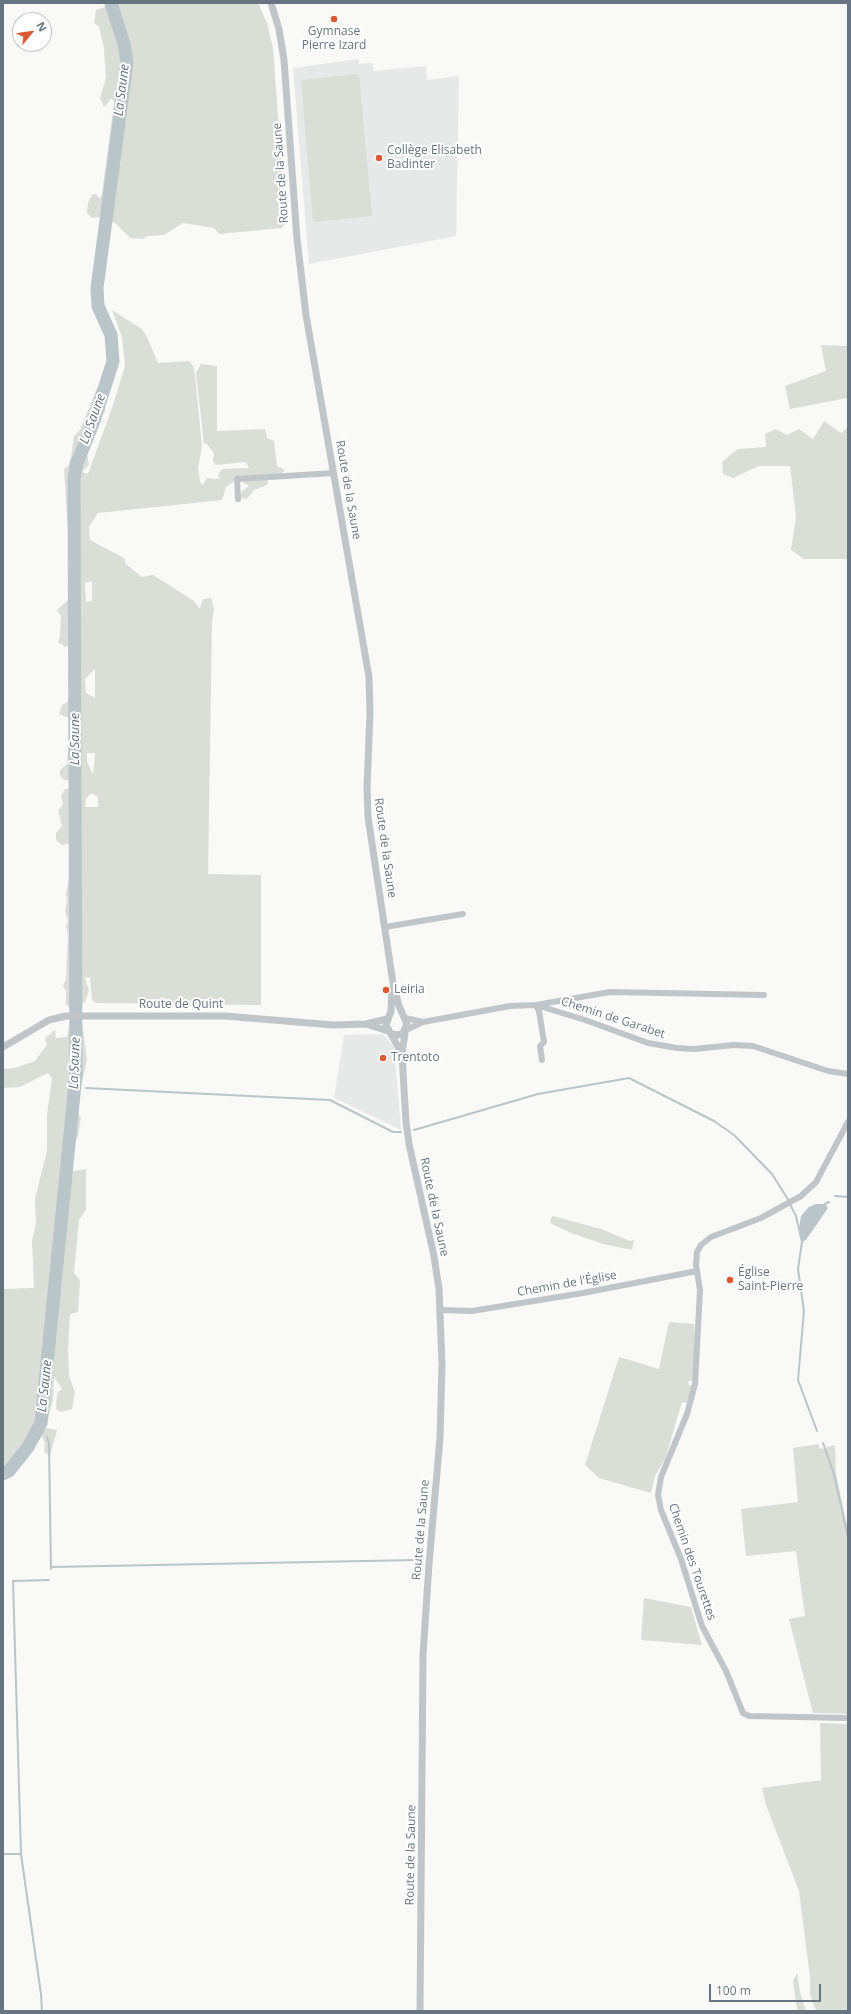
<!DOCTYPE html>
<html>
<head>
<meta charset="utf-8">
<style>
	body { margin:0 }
	#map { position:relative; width:851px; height:2014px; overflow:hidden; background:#f9f9f7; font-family:"Open Sans",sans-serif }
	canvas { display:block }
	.frame { position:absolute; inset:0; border:4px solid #667581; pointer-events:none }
	.north { position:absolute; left:12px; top:12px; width:40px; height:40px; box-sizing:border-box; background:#fff; border:1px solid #c2c8cd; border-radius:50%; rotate:61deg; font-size:11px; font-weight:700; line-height:16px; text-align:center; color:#667581 }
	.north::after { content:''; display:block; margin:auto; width:14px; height:18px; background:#dc5934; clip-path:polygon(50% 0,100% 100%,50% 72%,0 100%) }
	.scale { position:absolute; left:709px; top:1984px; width:112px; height:18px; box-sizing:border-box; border:2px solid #667581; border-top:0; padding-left:5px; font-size:12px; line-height:14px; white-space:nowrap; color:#667581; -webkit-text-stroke:3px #fff; paint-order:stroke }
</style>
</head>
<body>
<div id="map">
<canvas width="851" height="2014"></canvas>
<div class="frame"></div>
<div class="north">N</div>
<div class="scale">100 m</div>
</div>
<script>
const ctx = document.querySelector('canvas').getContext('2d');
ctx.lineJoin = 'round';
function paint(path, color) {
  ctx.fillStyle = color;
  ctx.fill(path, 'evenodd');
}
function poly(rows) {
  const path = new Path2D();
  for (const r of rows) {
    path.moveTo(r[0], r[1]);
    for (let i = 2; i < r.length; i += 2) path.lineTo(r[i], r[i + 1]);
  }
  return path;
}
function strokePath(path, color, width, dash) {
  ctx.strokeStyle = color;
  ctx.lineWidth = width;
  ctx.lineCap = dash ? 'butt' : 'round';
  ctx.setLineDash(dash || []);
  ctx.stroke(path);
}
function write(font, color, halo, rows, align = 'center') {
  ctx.font = font + ' "Open Sans",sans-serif';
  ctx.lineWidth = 4;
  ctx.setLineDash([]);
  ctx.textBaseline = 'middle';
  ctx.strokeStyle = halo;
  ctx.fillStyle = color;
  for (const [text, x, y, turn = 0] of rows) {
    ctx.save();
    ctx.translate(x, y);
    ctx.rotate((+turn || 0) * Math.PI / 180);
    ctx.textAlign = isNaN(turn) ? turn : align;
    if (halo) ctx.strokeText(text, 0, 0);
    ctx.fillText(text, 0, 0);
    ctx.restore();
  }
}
const built = poly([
	[358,59,359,64,372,63,374,71,426,66,427,80,459,76,456,236,309,264,293,68],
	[383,1034,394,1047,401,1130,334,1098,344,1035]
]);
const green = poly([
	[105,3,258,3,267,23,273,48,284,199,285,224,282,228,219,234,214,228,183,223,164,235,147,236,143,239,130,238,115,223,99,217,92,218,87,213,88,203,92,195,96,194,100,199,102,194,114,102,112,98,104,107,100,98,106,78,104,49,99,27,94,23,96,10,105,7],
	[359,74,372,216,313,222,301,80],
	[112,310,142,329,147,337,158,363,189,361,193,366,195,374,202,448,198,467,200,482,203,485,207,478,220,479,218,475,222,469,249,468,246,462,215,465,213,460,214,453,206,443,204,444,196,373,201,364,217,366,217,431,265,429,267,438,274,441,277,466,285,470,278,477,269,478,267,485,254,490,247,499,240,498,242,491,249,486,242,482,250,480,242,476,226,487,222,500,98,513,89,527,90,540,124,558,126,564,142,577,153,575,194,601,200,609,203,599,211,598,214,609,212,622,208,874,261,875,261,1005,96,1003,92,1000,90,977,85,978,89,990,85,1002,72,1011,66,1004,66,991,63,986,66,979,68,934,66,926,68,921,65,911,67,902,66,894,71,864,71,843,62,845,56,840,56,833,62,826,58,810,63,805,61,796,65,789,71,788,71,780,64,780,60,776,60,770,67,764,71,719,59,714,62,705,69,701,71,644,65,647,58,642,60,636,61,616,57,610,68,600,69,550,64,469,68,466,71,457,74,436,80,430,97,388,106,379,112,385,105,402,105,412,99,416,97,430,87,454,89,465,82,472,88,474,112,408,125,366,122,337],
	[92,581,92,601,86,602,85,583],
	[95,669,95,698,86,693,85,679],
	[87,753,95,753,93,774,87,762],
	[91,793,98,797,98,807,85,807,86,799],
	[821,345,848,346,848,398,790,409,785,386,826,371],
	[824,421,841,433,848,427,848,559,804,559,791,550,796,517,790,466,759,466,733,478,723,474,722,462,738,449,766,447,765,434,776,429,787,435,799,429,813,439],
	[70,1021,82,1023,87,1059,76,1112,81,1117,78,1136,71,1151,70,1172,86,1169,86,1210,79,1220,74,1273,80,1280,78,1312,70,1314,68,1350,69,1376,75,1392,72,1409,61,1412,56,1409,57,1393,62,1389,54,1377,53,1399,46,1428,57,1430,50,1456,44,1452,45,1443,42,1436,24,1463,3,1479,3,1289,34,1288,32,1240,36,1223,35,1199,47,1151,47,1115,52,1078,48,1073,20,1087,3,1088,3,1069,15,1068,35,1061,47,1045,45,1038,55,1030,56,1038,67,1037],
	[553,1216,601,1229,630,1241,634,1240,632,1250,603,1244,571,1233,550,1223,551,1218],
	[669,1322,694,1324,696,1360,693,1381,689,1381,688,1384,692,1386,687,1403,682,1402,665,1459,655,1476,651,1493,599,1478,585,1465,619,1357,659,1369],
	[818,1444,820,1449,835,1445,836,1474,848,1530,848,1714,813,1713,789,1619,805,1616,796,1551,746,1556,741,1509,798,1502,793,1448],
	[644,1598,691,1607,702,1645,641,1640],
	[820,1723,848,1724,848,2011,817,2011,814,2006,810,1994,810,1977,799,1891,766,1805,762,1788,821,1780],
	[797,1973,800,1992,806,2011,798,2011,796,2004,793,1981]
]);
const water = poly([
	[816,1204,825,1204,828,1208,806,1240,802,1242,799,1229,801,1216,809,1207]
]);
const stream = poly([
	[75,1088,78,1088],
	[86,1088,330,1100,393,1132,401,1132],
	[414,1130,538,1094,629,1078,714,1121,734,1135,772,1174,789,1201],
	[835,1196,848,1197],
	[790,1204,796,1216,802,1242,798,1269,804,1311,798,1380,817,1431],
	[825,1204,829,1202],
	[39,1426,43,1432],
	[47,1437,49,1444,51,1569],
	[823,1443,834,1474,848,1537],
	[51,1567,417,1560],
	[3,1854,21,1854],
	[42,2011,41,1994,21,1854,13,1581,49,1580]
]);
const river = poly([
	[3,1474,9,1471,28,1447,41,1423,76,1074,74,479,77,463,94,421,113,361,111,335,98,306,97,288,127,62,124,44,111,3]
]);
const minor = poly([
	[238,499,237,479,334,473],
	[385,927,463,914],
	[405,1018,423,1022,510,1006,536,1005,585,1020,648,1043,677,1048,694,1049,734,1045,753,1046,828,1071,848,1074],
	[406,1030,423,1022],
	[542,1060,540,1046,544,1042,539,1011,536,1005,610,992,764,995],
	[848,1122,816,1182,801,1196,761,1218,711,1237,701,1245,697,1252,696,1265,700,1290,695,1384,687,1414,661,1477,658,1495,661,1510,681,1559,702,1626,726,1671,743,1713,749,1716,848,1718],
	[440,1310,472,1311,583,1293,697,1271]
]);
const tertiary = poly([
	[271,3,279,29,284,60,297,239,306,315,369,677,370,713,367,787,368,817,393,983,399,1006,407,1024,403,1033,398,1035,391,1034],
	[392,989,391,1011,386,1025,402,1054],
	[366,1024,388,1031],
	[405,1032,402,1055,406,1122,409,1144,434,1256,439,1289,442,1364,440,1438,429,1564,423,1655,420,2011],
	[3,1047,49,1020,66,1016,225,1016,333,1025,366,1024,387,1019]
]);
const markers = [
	[334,19,4,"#dc5934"],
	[379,158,4,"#dc5934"],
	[386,990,4,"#dc5934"],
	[383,1058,4,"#dc5934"],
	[730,1280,4,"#dc5934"]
];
const poiNames = [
	["Gymnase",334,32,"center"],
	["Pierre Izard",334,46,"center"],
	["Collège Elisabeth",387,151],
	["Badinter",387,165],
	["Leiria",394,990],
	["Trentoto",391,1058],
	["Église",738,1273],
	["Saint-Pierre",738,1287]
];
const streetNames = [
	["Route de la Saune",281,173,-94],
	["Route de la Saune",348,490,80],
	["Route de la Saune",385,848,82],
	["Route de Quint",181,1005],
	["Chemin de Garabet",613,1018,18],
	["Route de la Saune",434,1207,78],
	["Chemin de l'Église",567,1284,-10],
	["Route de la Saune",421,1530,-85],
	["Chemin des Tourettes",692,1562,71],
	["Route de la Saune",411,1855,-89]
];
const waterNames = [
	["La Saune",122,90,-83],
	["La Saune",93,419,-70],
	["La Saune",75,739,-90],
	["La Saune",75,1063,-88],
	["La Saune",45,1386,-84]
];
paint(built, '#e7e8e8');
paint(green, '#d9ded6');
paint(water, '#b9c5c9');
strokePath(stream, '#b9c5c9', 2);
strokePath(river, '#b9c5c9', 13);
strokePath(minor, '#c0c5c9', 6);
strokePath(tertiary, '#c0c5c9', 7);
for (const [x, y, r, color] of markers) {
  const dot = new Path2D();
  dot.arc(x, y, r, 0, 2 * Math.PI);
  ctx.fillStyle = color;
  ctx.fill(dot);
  strokePath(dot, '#fff', 1.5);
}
write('12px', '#667581', '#fff', poiNames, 'left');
write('12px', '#667581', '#fff', streetNames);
write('italic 13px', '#60747b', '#fff', waterNames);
</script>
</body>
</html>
